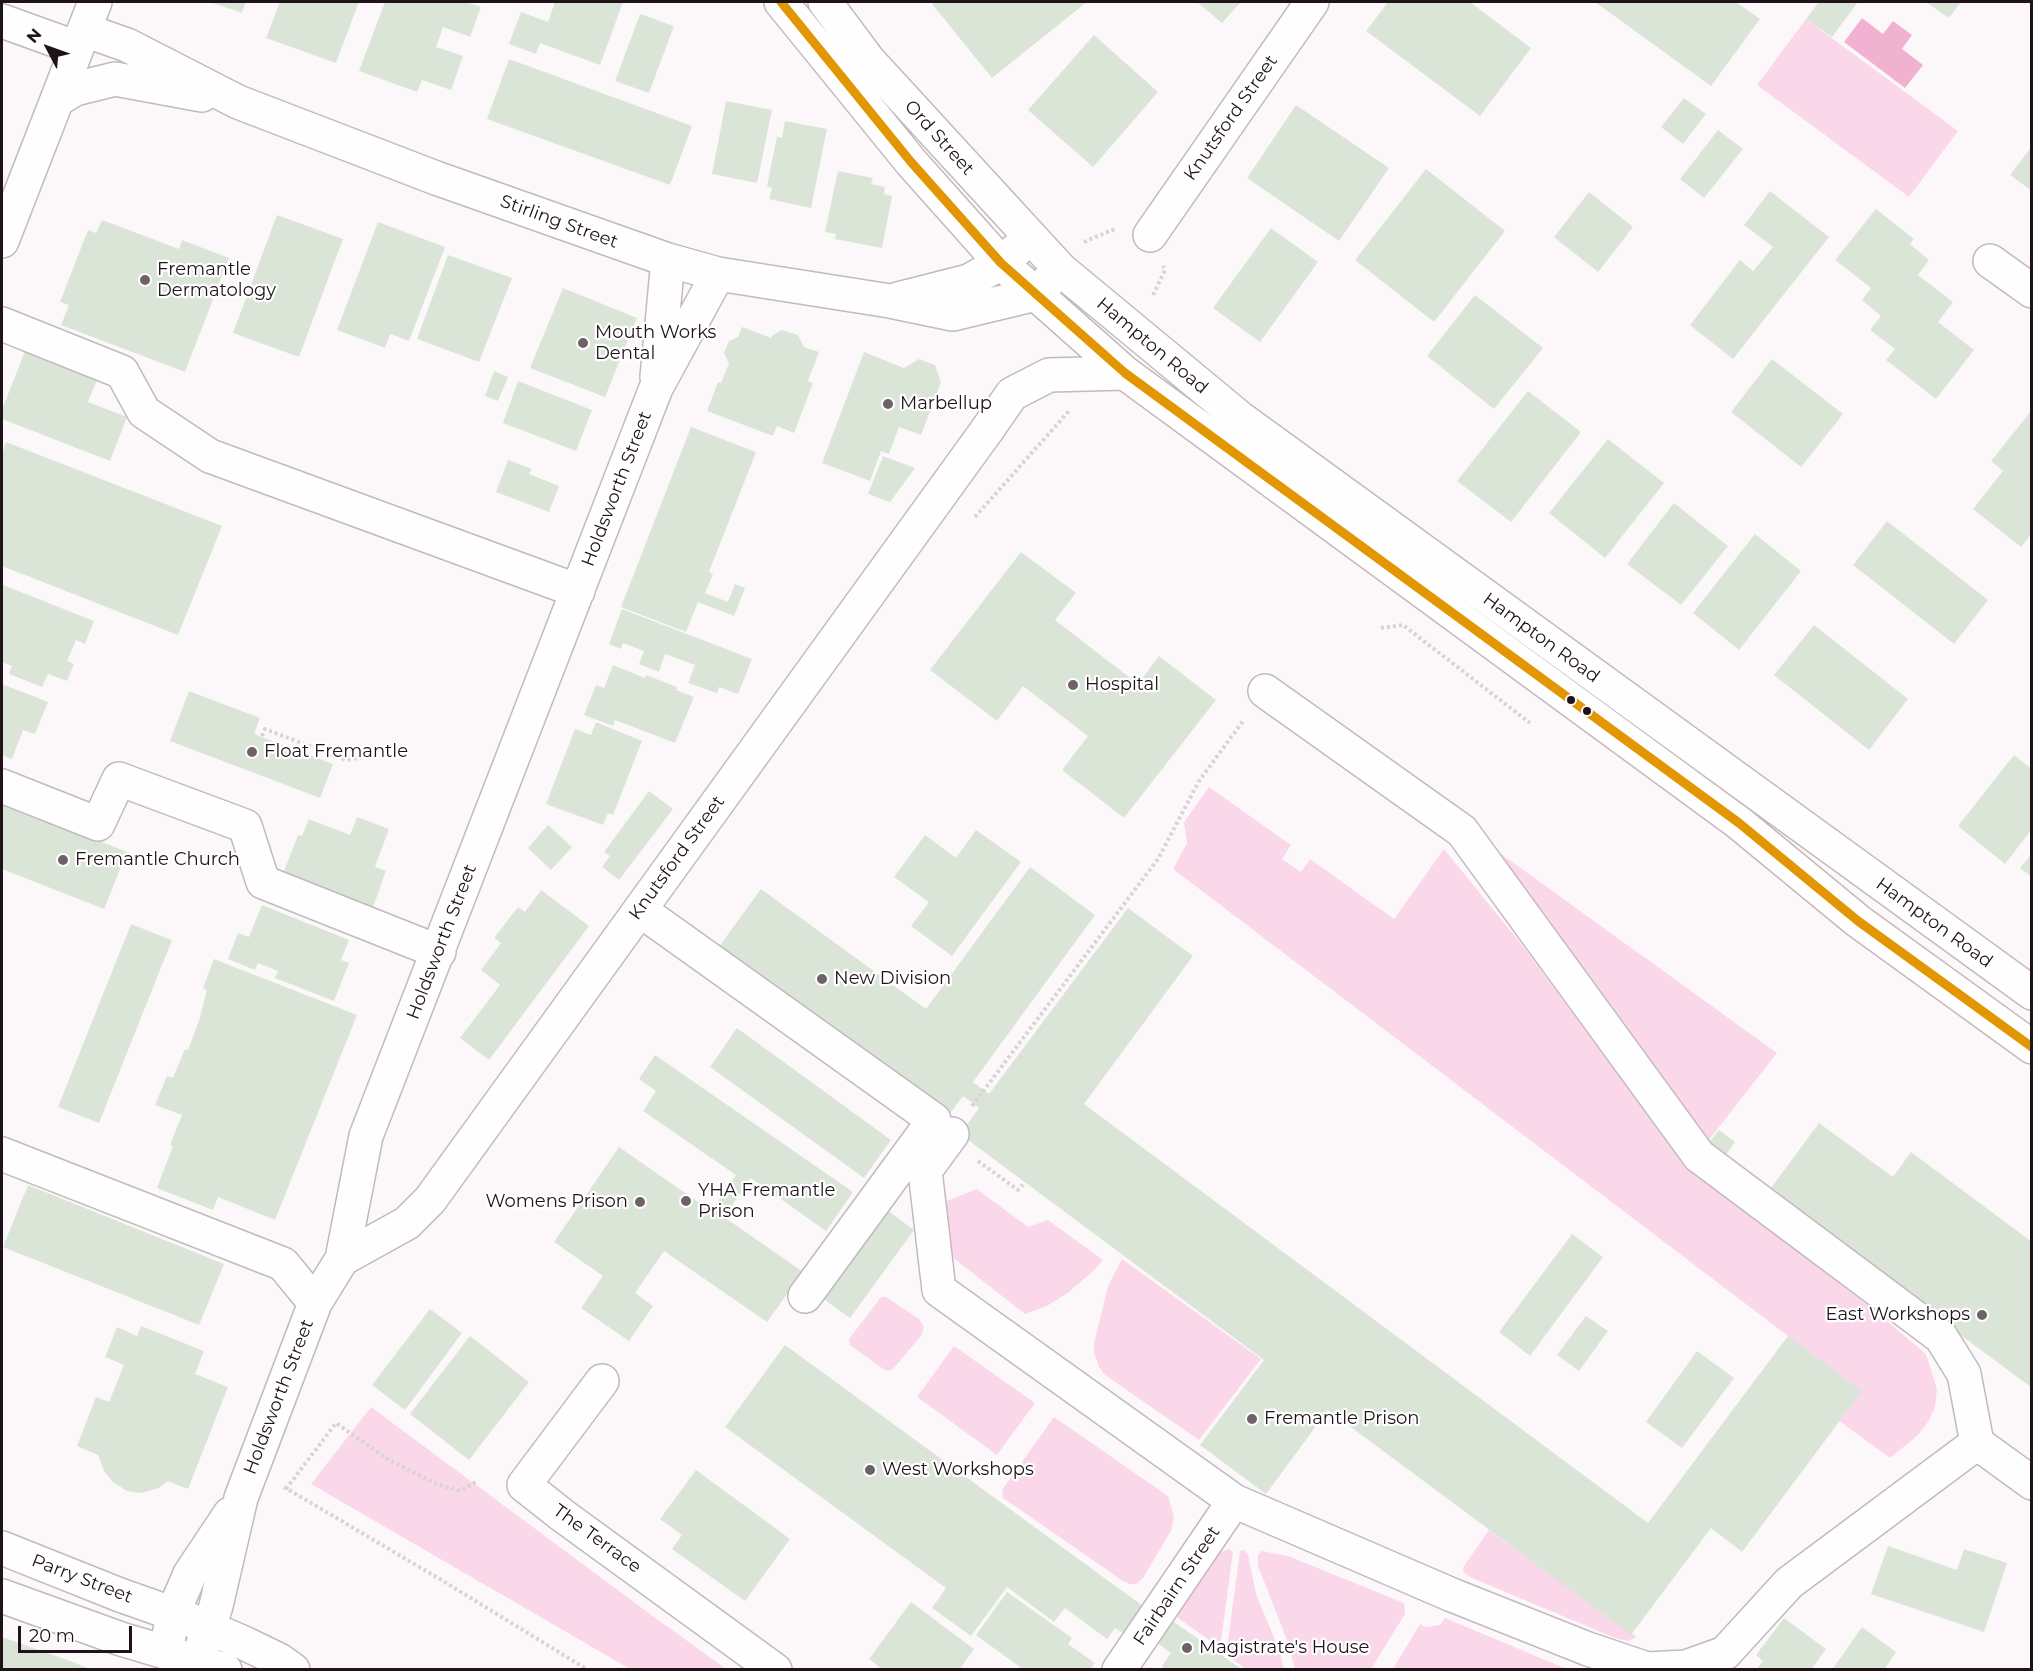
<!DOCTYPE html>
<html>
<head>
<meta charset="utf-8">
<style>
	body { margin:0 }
	#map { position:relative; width:2033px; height:1671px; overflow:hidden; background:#fcf8fa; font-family:Montserrat,sans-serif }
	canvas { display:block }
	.frame { position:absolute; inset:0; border:3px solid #201219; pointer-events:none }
	.north { position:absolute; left:18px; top:18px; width:60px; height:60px; -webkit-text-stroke:4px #fff; paint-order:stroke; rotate:311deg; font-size:16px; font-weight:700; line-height:24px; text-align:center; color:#201219 }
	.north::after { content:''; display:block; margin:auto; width:21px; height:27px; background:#201219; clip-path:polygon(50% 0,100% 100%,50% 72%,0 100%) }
	.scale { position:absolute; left:18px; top:1626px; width:114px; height:27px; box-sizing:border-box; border:3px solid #201219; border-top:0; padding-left:8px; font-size:18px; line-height:21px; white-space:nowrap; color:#201219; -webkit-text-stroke:4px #fff; paint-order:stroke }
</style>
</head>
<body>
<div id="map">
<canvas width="2033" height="1671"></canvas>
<div class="frame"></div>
<div class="north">N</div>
<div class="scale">20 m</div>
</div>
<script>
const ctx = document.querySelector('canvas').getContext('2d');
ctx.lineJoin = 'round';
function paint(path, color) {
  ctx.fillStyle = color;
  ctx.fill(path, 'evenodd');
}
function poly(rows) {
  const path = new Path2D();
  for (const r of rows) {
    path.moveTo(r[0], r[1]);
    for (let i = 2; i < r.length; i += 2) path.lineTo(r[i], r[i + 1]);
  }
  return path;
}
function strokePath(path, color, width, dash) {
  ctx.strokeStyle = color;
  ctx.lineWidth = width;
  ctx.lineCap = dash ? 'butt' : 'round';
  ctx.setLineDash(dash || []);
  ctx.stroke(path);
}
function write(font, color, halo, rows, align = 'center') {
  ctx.font = font + ' Montserrat,sans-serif';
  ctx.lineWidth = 4.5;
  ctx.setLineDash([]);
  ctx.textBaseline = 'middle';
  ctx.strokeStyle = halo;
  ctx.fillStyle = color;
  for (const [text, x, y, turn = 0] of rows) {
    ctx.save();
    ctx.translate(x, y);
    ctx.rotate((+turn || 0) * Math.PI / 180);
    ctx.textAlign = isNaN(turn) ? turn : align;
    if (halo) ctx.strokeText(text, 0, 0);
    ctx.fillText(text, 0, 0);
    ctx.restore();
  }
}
const green = poly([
	[1806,19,1958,131,1909,197,1757,85],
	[1209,787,1291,845,1282,859,1301,872,1310,859,1394,919,1444,849,1522,945,1685,1165,1874,1310,1926,1354,1937,1389,1935,1407,1928,1422,1917,1436,1890,1458,1839,1421,1788,1336,1173,869,1187,843,1184,822],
	[1472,833,1777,1053,1708,1141],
	[977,1189,1028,1227,1048,1220,1103,1260,1091,1273,1069,1292,1047,1306,1025,1314,942,1249,942,1207,947,1201],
	[1122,1259,1261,1359,1199,1440,1105,1375,1099,1367,1094,1353,1094,1343,1108,1286],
	[881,1297,886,1297,919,1319,924,1327,921,1336,893,1369,886,1371,850,1345,849,1339],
	[954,1346,1035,1403,997,1455,917,1397],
	[371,1407,646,1611,726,1669,630,1669,311,1484],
	[1054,1417,1168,1496,1174,1517,1171,1531,1143,1578,1136,1584,1130,1584,1123,1581,1003,1498,1002,1490],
	[1489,1530,1637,1637,1628,1641,1615,1638,1472,1578,1463,1572,1464,1566],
	[1229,1549,1233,1552,1220,1648,1163,1607,1214,1554],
	[1244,1550,1248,1555,1256,1594,1280,1652,1284,1669,1246,1669,1226,1655,1240,1551],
	[1262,1551,1288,1556,1404,1603,1405,1614,1371,1669,1295,1669,1287,1640,1258,1566,1258,1555],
	[1445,1618,1567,1669,1393,1669,1420,1624,1425,1627,1440,1625]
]);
const water = poly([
	[1862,18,1883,34,1893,21,1912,35,1902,49,1923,65,1905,88,1844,42]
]);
const building = poly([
	[210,2,246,2,242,13],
	[280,2,359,2,336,63,266,38],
	[385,2,466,2,481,7,470,37,443,27,436,47,463,56,451,90,422,80,417,92,359,71],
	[555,2,623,2,600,65,540,43,536,54,509,44,521,12,548,22],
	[934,2,1087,2,992,78,932,4],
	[1197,2,1241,2,1222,23],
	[1388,2,1470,2,1531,48,1480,116,1366,31],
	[1595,2,1736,2,1760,19,1711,86],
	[1819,2,1858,2,1832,37,1806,19],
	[1926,2,1961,2,1949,18],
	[640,14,674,26,649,93,615,81],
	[1094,35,1158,92,1093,167,1028,110],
	[509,59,692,126,670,185,487,119],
	[1684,98,1706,114,1683,144,1661,127],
	[726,101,772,110,757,183,712,174],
	[1296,105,1389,168,1339,241,1247,178],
	[785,121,827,129,811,208,769,199,772,188,767,186,777,136,782,138],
	[1718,130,1743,149,1704,198,1680,179],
	[2032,146,2032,191,2010,175],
	[1426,169,1505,231,1434,322,1355,260],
	[838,171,873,178,871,184,885,187,884,194,892,196,882,248,835,239,836,234,825,232],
	[1770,191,1829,237,1733,359,1690,325,1740,260,1753,271,1773,247,1744,225],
	[1589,192,1633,227,1598,272,1554,237],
	[1876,209,1914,239,1910,244,1929,260,1918,275,1953,302,1938,322,1974,350,1936,399,1886,360,1895,349,1870,330,1881,316,1862,300,1871,288,1835,260],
	[277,215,343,239,299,357,233,333],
	[102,220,179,249,182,240,229,258,185,372,61,325,69,305,60,302,88,230,96,233],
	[378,222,445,247,409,341,390,334,385,348,337,330],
	[1271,228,1318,262,1260,342,1213,308],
	[448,255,512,278,479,362,417,339],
	[563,288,637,318,605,397,530,368],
	[1475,295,1543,348,1494,409,1427,356],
	[742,327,771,338,773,335,782,330,798,335,804,347,819,352,808,381,813,383,794,433,777,426,773,436,707,411,718,382,721,383,729,363,724,353,729,341,738,337],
	[26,348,98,377,88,402,127,417,110,461,2,419,2,410],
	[864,352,904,368,919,359,935,365,941,382,921,435,899,427,889,454,881,451,870,481,822,463],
	[1772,359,1843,414,1801,467,1731,412],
	[494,371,508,377,498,401,485,396],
	[518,381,592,410,576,451,503,423],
	[1528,391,1581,432,1511,522,1457,481],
	[2032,410,2032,533,2021,547,1973,509,2003,471,1991,461],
	[691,427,756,452,709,572,713,574,705,593,728,602,735,584,745,588,734,616,698,602,686,632,621,607],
	[1608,439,1664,483,1605,558,1549,513],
	[6,442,222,526,178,635,2,566,2,454],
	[883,456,915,468,890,502,868,494],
	[508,460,532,469,529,474,559,486,549,512,496,492],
	[1674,503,1728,546,1681,605,1627,564],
	[1887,521,1988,600,1954,644,1853,565],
	[1755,534,1801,571,1739,650,1693,613],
	[1021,552,1076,593,1055,620,1138,684,1159,656,1216,700,1124,818,1062,770,1088,736,1023,686,997,721,930,670],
	[3,585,94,621,85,644,76,640,67,661,74,664,67,681,48,674,42,687,9,674,12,666,2,662,2,589],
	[622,609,752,659,738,694,719,687,717,693,688,683,695,665,665,654,659,672,639,664,644,651,623,643,621,649,609,644],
	[1814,625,1908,699,1869,750,1774,675],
	[613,665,645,678,646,675,677,687,676,690,694,697,675,743,615,720,613,726,584,715,596,685,604,688],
	[2,684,48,702,35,734,23,730,12,759,2,755],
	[189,691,260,718,254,734,333,764,320,798,170,741],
	[596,722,642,741,613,815,608,813,603,825,546,804,575,729,591,735],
	[2014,755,2032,769,2032,829,2005,864,1958,826],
	[649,791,673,809,619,880,602,867,610,856,604,852],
	[2,802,127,852,104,909,2,869],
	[357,817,389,829,375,867,386,871,371,913,281,879,298,835,302,836,309,819,350,835],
	[548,825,572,847,551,870,528,848],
	[976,830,1021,862,952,956,911,926,929,902,894,877,925,835,956,858],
	[2032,853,2032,877,2020,868],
	[1030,867,1095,915,973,1082,989,1094,1128,908,1193,956,1084,1104,1648,1523,1788,1336,1862,1391,1742,1552,1711,1528,1631,1635,1328,1410,1266,1494,1200,1445,1264,1360,960,1134,979,1108,974,1104,963,1096,948,1116,718,948,761,889,926,1009],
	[541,890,589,926,489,1060,460,1038,500,985,481,970,501,943,494,938,518,907,525,912],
	[262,905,349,940,341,960,349,963,334,1001,275,978,278,971,258,963,255,970,228,959,238,933,249,937],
	[131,924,172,940,99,1123,58,1107],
	[214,959,357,1015,275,1220,218,1197,213,1210,157,1188,173,1146,170,1145,182,1115,155,1105,167,1076,173,1078,185,1049,188,1050,199,1021,207,990,203,988],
	[737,1028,891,1140,864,1178,710,1067],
	[655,1055,853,1192,826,1231,751,1178,724,1217,803,1272,767,1322,664,1251,635,1293,653,1306,629,1341,581,1308,603,1276,554,1242,619,1147,711,1211,736,1175,643,1111,656,1091,639,1079],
	[1819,1123,1893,1177,1911,1152,2032,1242,2032,1388,1768,1192],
	[1719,1130,1735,1142,1723,1159,1706,1146],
	[28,1185,224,1264,199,1325,3,1247],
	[879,1204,914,1230,850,1318,815,1293],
	[1572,1234,1603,1257,1530,1356,1499,1332],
	[430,1309,462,1333,405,1410,372,1385],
	[1586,1316,1608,1331,1579,1371,1557,1355],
	[141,1326,204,1351,195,1374,228,1387,188,1489,168,1481,159,1488,142,1493,127,1491,113,1482,104,1471,98,1455,77,1446,96,1397,109,1402,124,1365,105,1357,117,1327,137,1336],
	[470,1336,529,1382,469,1460,410,1414],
	[785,1345,1147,1609,1127,1636,1115,1628,1107,1639,1065,1608,1054,1622,1007,1587,971,1636,932,1608,946,1588,725,1427],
	[1697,1351,1734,1378,1682,1448,1646,1422],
	[696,1470,790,1539,745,1601,672,1549,682,1535,660,1519],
	[1888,1546,1957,1570,1964,1549,2007,1563,1984,1632,1871,1594],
	[1007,1592,1072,1638,1068,1644,1095,1663,1090,1670,1024,1670,976,1635],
	[911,1602,974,1649,959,1670,883,1670,869,1659],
	[1784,1618,1826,1649,1811,1670,1756,1670,1763,1661,1756,1655],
	[1171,1620,1243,1670,1166,1670,1162,1666,1171,1653,1156,1642],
	[1862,1627,1896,1652,1884,1670,1832,1670],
	[2,1637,73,1662,92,1670,2,1670]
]);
const path = poly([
	[1084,242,1112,230,1116,231],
	[1153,295,1165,270,1163,266],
	[975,517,1069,411],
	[1381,628,1403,625,1530,723],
	[262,736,265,729,346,760,370,756],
	[972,1106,1158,859,1199,781,1243,721],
	[978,1161,1018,1190,1025,1182],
	[284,1487,443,1581,588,1670],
	[286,1489,336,1423,389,1460,437,1484,460,1491,478,1481]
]);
const minor = poly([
	[2,21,77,48],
	[84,30,127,45,238,102,436,178,668,260,718,274,890,301,953,314,1036,294,1060,269],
	[57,100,75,89,115,79,202,95],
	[1150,235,1312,2],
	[2,241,95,2],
	[1990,261,2032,291],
	[898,299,969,281,1001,263,1030,238],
	[2,324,122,372,144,412,210,456,578,591],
	[657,377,668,260],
	[1265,691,1462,831,1699,1156,1941,1337,1964,1374,1977,1443],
	[2,786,98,824,119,779,245,826,263,882,439,952],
	[640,910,934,1120,805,1296],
	[952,1134,925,1171,939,1290,1234,1501,1452,1595,1588,1649,1647,1669,1686,1667,1725,1653,1789,1583,1977,1443,2032,1483],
	[2,1154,283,1264,315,1303],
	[342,1259,407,1223,430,1200,987,430],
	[602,1381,524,1485,562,1515,775,1670],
	[2,1548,120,1595,188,1619,244,1643,279,1660,293,1670],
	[2,1596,121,1639,225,1670],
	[169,1636,173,1613,190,1574,230,1514],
	[194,1670,216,1606,241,1498,315,1303,342,1259,366,1136,656,388,718,274],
	[1119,1670,1234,1501]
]);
const major = poly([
	[781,2,911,162,1001,263,1125,373,1739,823,1858,921,2032,1047],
	[825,2,869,61,1060,269,1240,418,2032,993],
	[987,430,1012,394,1049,375,1125,373]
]);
const bus1 = poly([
	[781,2,911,162,1001,263,1125,373,1739,823,1858,921,2032,1047]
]);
const markers = [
	[145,280,6,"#6d6268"],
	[583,343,6,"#6d6268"],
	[888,404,6,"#6d6268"],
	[1073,685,6,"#6d6268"],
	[1571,700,5,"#201219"],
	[1587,711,5,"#201219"],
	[252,752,6,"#6d6268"],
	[63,860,6,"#6d6268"],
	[822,979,6,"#6d6268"],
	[686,1201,6,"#6d6268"],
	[640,1202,6,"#6d6268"],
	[1982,1315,6,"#6d6268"],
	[1252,1419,6,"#6d6268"],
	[870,1470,6,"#6d6268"],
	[1187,1648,6,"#6d6268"]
];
const streetNames = [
	["Knutsford Street",1231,118,-55],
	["Ord Street",939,138,48],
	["Stirling Street",559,222,20],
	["Hampton Road",1152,346,40],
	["Holdsworth Street",617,489,-69],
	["Hampton Road",1541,638,36],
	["Knutsford Street",677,858,-54],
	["Hampton Road",1934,923,36],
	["Holdsworth Street",442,942,-69],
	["Holdsworth Street",279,1397,-69],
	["The Terrace",597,1539,36],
	["Parry Street",82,1579,21],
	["Fairbairn Street",1177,1586,-56]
];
const poiNames = [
	["Fremantle",157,270],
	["Dermatology",157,291],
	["Mouth Works",595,333],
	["Dental",595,354],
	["Marbellup",900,404],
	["Hospital",1085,685],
	["Float Fremantle",264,752],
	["Fremantle Church",75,860],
	["New Division",834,979],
	["YHA Fremantle",698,1191],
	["Prison",698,1212],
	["Womens Prison",628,1202,"right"],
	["East Workshops",1970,1315,"right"],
	["Fremantle Prison",1264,1419],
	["West Workshops",882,1470],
	["Magistrate's House",1199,1648]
];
paint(green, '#fbd8e9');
paint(water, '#f1b1d1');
paint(building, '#dbe5d7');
strokePath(minor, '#c2b9be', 36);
strokePath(major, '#c2b9be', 36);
strokePath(path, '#d6d4d5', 4, [3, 3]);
strokePath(minor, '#fffefe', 33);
strokePath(major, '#fffefe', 33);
strokePath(bus1, '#e29702', 9);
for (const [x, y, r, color] of markers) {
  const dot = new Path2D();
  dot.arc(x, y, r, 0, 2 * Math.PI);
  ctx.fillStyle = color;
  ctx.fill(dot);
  strokePath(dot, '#fff', 2);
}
write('18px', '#201219', '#fff', streetNames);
write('18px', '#201219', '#fff', poiNames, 'left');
</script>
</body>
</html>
